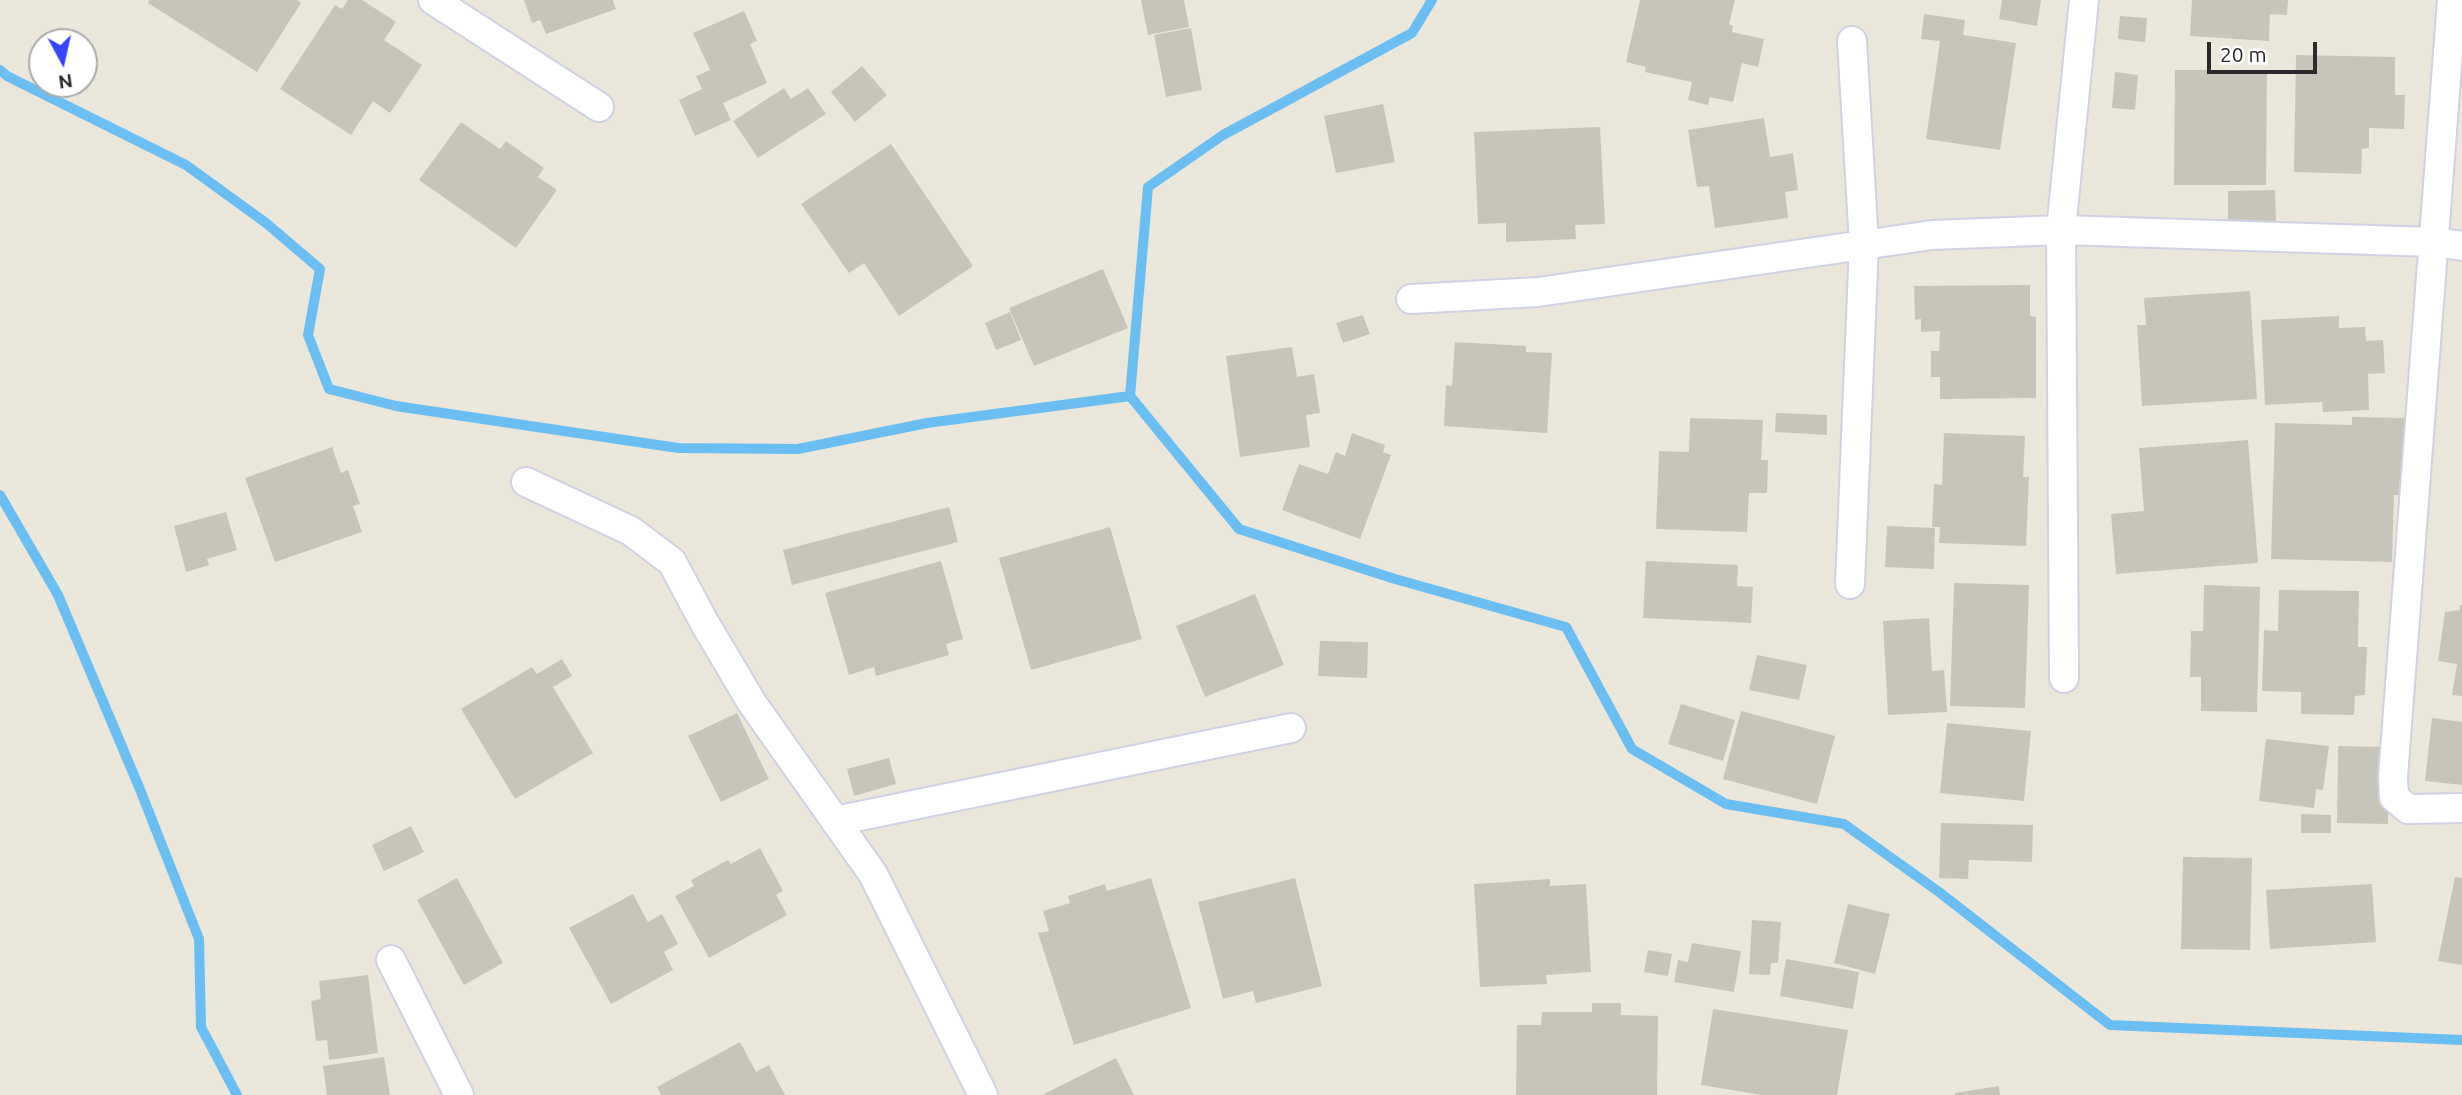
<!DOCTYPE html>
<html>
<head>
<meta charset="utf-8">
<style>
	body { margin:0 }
	#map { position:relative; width:2462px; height:1095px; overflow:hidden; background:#ece7db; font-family:Ubuntu,sans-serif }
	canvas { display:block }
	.north { position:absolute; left:28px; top:28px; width:70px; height:70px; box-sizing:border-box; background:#fff; border:2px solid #aaa; border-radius:50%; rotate:172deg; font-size:19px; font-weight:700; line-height:28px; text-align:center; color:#2a2a2a }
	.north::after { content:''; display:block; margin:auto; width:24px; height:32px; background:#3643ff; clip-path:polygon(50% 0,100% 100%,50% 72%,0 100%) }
	.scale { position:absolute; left:2207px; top:42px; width:110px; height:32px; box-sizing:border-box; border:4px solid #2a2a2a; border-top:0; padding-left:9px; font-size:21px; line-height:24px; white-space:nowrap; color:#2a2a2a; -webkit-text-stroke:5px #fff; paint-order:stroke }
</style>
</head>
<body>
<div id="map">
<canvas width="2462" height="1095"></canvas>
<div class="north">N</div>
<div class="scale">20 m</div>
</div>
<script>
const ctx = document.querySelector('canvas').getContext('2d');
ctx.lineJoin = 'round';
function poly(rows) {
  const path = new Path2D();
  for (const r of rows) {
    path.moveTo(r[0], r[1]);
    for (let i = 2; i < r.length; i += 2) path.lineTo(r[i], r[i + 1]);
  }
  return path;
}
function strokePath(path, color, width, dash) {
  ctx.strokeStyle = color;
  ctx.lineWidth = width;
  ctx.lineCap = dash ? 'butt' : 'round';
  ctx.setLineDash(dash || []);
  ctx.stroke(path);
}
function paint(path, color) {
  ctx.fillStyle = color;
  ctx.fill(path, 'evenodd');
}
const stream = poly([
	[1432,0,1412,33,1223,135,1148,187,1130,396,1239,529,1395,579,1566,627,1632,749,1726,804,1844,824,1939,892,2110,1025,2462,1040],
	[0,70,7,76,186,165,266,223,320,269,308,335,329,389,396,406,678,448,798,449,927,423,1130,396],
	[0,495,58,595,139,787,199,939,201,1027,237,1095]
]);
const building = poly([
	[149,0,297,0,301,3,257,72,148,3],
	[348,0,362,0,396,22,384,40,422,65,390,113,373,101,351,135,280,89,335,5,342,9],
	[524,0,613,0,616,9,546,34,540,20,532,23],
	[1141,0,1184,0,1189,27,1148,35],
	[1640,0,1735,0,1729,24,1733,26,1732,32,1764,39,1758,67,1742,63,1733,102,1710,97,1708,105,1688,100,1692,82,1645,72,1646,67,1626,62],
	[2002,0,2041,0,2037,26,1999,19],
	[2192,0,2288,0,2287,15,2270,14,2269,41,2190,36],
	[744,11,757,41,750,44,767,83,723,103,731,120,695,136,679,100,702,89,696,76,710,70,693,33],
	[1924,14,1965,20,1963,35,2016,43,2000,150,1926,139,1940,41,1921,39],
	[2120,16,2147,18,2145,42,2118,39],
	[1191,28,1202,90,1166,97,1154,35],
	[2296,55,2395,57,2395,95,2405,95,2404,129,2369,128,2369,148,2362,149,2361,174,2294,172],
	[862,66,887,95,855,122,831,92],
	[2175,70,2267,70,2266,185,2174,185],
	[2115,72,2138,75,2135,110,2112,108],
	[784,88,791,99,808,88,826,114,758,158,733,121],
	[1383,104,1395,162,1336,173,1324,116],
	[1764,118,1770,157,1793,153,1798,190,1785,192,1788,218,1715,228,1709,186,1697,187,1688,130],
	[461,122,500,149,506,141,544,168,538,177,557,190,516,248,419,180],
	[1600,127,1605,224,1575,225,1576,239,1506,242,1506,223,1478,224,1474,132],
	[891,144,973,266,899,316,864,263,849,273,801,204],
	[2275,190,2276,223,2228,224,2228,191],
	[1103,269,1128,328,1034,366,1009,308],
	[2030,285,2030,316,2036,317,2036,398,1940,399,1940,377,1931,377,1931,351,1939,351,1940,331,1921,332,1921,319,1915,320,1914,286],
	[2250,291,2257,399,2142,406,2137,325,2146,325,2144,298],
	[1010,312,1021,340,996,350,985,323],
	[1363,315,1370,334,1343,343,1336,323],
	[2339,316,2339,328,2365,327,2366,341,2383,340,2385,373,2368,374,2369,410,2323,412,2322,402,2265,405,2261,320],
	[1455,342,1526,346,1526,352,1552,353,1547,433,1444,426,1446,385,1452,386],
	[1292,347,1297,377,1314,374,1320,413,1306,415,1310,447,1240,457,1226,356],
	[1776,413,1827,415,1827,435,1775,432],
	[2352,417,2405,418,2403,495,2394,495,2392,562,2271,559,2275,423,2352,425],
	[1690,418,1763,420,1761,460,1768,460,1767,493,1749,493,1747,532,1656,529,1659,451,1689,452],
	[1352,433,1385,445,1383,452,1391,455,1360,539,1282,510,1299,464,1328,474,1336,452,1345,456],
	[1944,433,2025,436,2023,477,2029,477,2026,546,1939,543,1940,527,1932,527,1934,484,1942,485],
	[2248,440,2258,563,2116,574,2111,514,2144,511,2139,448],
	[332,447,341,473,348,470,360,504,353,506,362,532,275,562,245,478],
	[949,507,958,542,792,585,783,550],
	[226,512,237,550,207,559,209,565,186,572,174,526],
	[1887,526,1935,528,1934,569,1885,567],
	[1110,527,1142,639,1031,670,999,558],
	[941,561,963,639,946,644,949,655,876,676,874,667,849,675,825,593],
	[1646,561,1738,565,1737,586,1753,587,1751,623,1643,618],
	[1954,583,2029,585,2025,708,1950,706],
	[2204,585,2260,587,2257,712,2201,711,2201,677,2190,677,2191,631,2203,631],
	[2279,590,2359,591,2358,647,2367,647,2365,695,2355,696,2354,715,2301,714,2301,692,2262,691,2264,630,2278,631],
	[1255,594,1284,665,1205,697,1176,626],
	[2460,605,2462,605,2462,696,2452,695,2457,664,2438,661,2445,612,2460,610],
	[1929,618,1932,671,1944,670,1947,712,1888,715,1883,621],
	[1320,641,1368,642,1367,678,1318,676],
	[1757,655,1807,665,1799,700,1749,690],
	[562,659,572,676,553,687,593,753,515,799,461,709,532,667,537,674],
	[1681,704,1735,720,1723,761,1668,744],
	[1741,711,1835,736,1817,804,1723,779],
	[737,713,769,779,721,802,688,736],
	[2432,718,2462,722,2462,785,2425,781],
	[1947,723,2031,731,2024,801,1940,793],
	[2266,739,2329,746,2323,790,2316,789,2314,808,2259,801],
	[2338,746,2390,747,2388,824,2337,823],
	[889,758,896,784,854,796,847,769],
	[2301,814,2331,815,2331,833,2301,833],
	[1941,823,2033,825,2032,862,1969,860,1968,879,1939,878],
	[411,826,424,852,384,871,372,845],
	[760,848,783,891,776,895,787,915,709,958,675,896,694,886,691,880,728,860,731,864],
	[2183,857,2252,858,2250,950,2181,949],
	[2455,877,2462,878,2462,965,2438,961],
	[457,878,503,963,464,985,417,900],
	[1151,878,1191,1008,1074,1045,1038,933,1049,931,1043,911,1070,903,1068,896,1105,884,1107,891],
	[1295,878,1322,986,1256,1003,1253,991,1223,999,1198,902],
	[1550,879,1550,886,1586,884,1591,972,1546,975,1547,984,1480,987,1474,884],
	[2372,884,2376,942,2270,949,2266,890],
	[633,894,648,922,662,914,678,944,664,952,673,970,611,1004,569,928],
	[1848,904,1890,914,1875,974,1834,963],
	[1752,920,1781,922,1778,963,1771,963,1770,975,1749,974],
	[1692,943,1741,951,1734,992,1674,982,1678,960,1688,962],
	[1648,950,1672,954,1668,976,1644,972],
	[1786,959,1859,972,1853,1009,1780,996],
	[368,975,378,1053,329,1060,327,1040,316,1041,311,1001,321,999,319,981],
	[1592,1003,1621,1003,1621,1015,1658,1016,1657,1095,1516,1095,1517,1025,1541,1025,1542,1012,1592,1012],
	[1713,1009,1848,1030,1837,1095,1762,1095,1701,1085],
	[740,1042,756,1072,769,1065,785,1095,661,1095,657,1087],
	[384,1057,390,1095,327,1095,323,1066],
	[1116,1058,1134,1095,1042,1095],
	[1999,1086,2000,1095,1955,1095,1955,1093]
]);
const minor = poly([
	[433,0,599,107],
	[2452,0,2393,777,2394,797,2408,809,2462,808],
	[1411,299,1538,292,1932,235,2061,230,2434,242,2462,246],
	[526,482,631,531,672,562,704,622,752,703,873,874,983,1095],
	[1850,584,1864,244,1852,41],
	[2064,678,2061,230,2084,0],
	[835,821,1291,728],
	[391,960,459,1095]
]);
strokePath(stream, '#6abef2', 10);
paint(building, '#c7c5ba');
strokePath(minor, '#d0d2e3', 32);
strokePath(minor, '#fff', 28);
</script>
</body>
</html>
